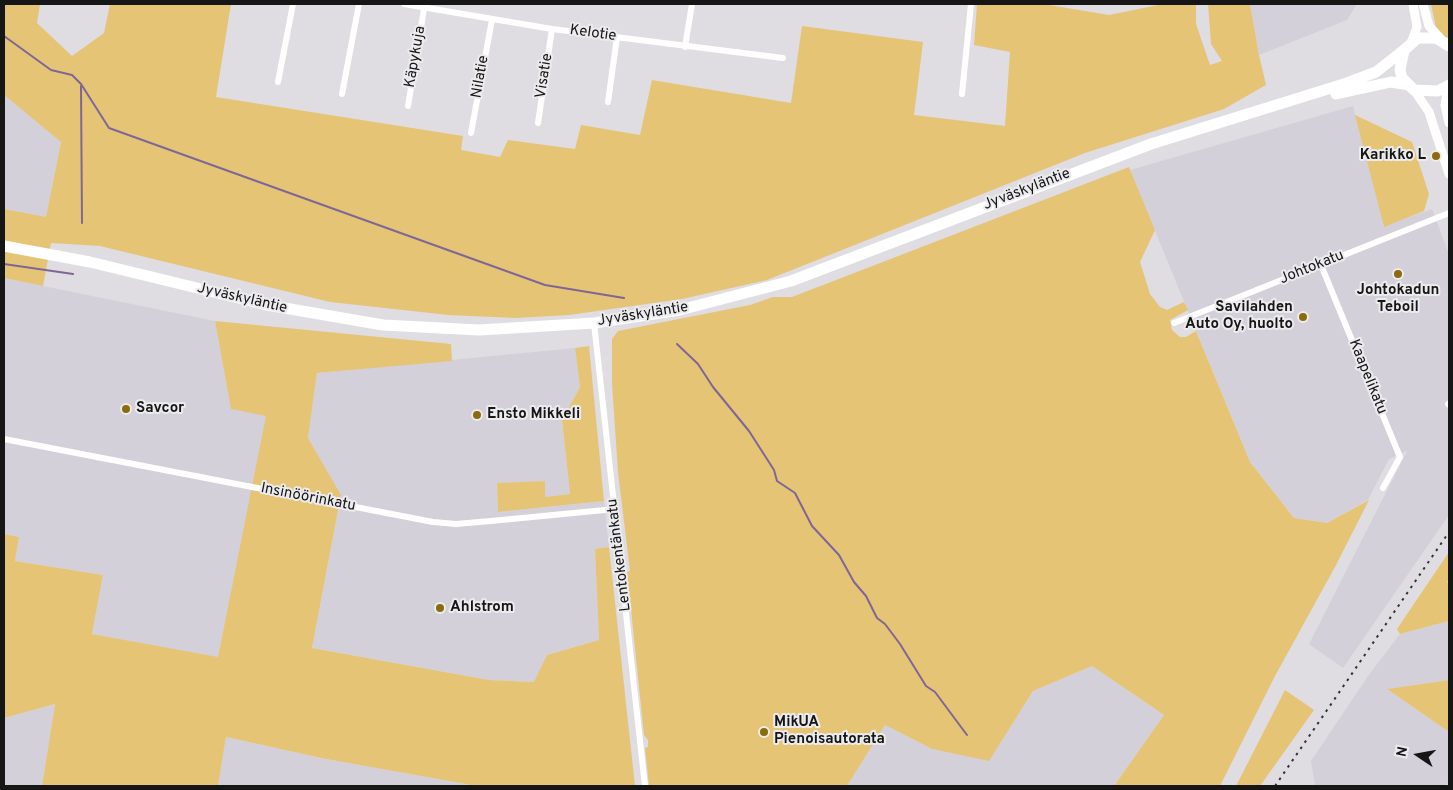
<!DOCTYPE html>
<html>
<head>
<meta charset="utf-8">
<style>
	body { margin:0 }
	#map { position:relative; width:1453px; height:790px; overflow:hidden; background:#dfdde1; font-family:Overpass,sans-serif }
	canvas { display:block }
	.frame { position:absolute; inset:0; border:5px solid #171617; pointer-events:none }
	.north { position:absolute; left:1393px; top:730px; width:50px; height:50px; -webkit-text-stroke:4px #ecebee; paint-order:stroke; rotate:282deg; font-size:14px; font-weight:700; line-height:20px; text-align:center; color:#171617 }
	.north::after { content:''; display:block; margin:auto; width:18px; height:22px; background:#171617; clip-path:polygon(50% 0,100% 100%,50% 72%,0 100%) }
</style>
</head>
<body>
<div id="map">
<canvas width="1453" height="790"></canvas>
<div class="frame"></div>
<div class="north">N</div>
</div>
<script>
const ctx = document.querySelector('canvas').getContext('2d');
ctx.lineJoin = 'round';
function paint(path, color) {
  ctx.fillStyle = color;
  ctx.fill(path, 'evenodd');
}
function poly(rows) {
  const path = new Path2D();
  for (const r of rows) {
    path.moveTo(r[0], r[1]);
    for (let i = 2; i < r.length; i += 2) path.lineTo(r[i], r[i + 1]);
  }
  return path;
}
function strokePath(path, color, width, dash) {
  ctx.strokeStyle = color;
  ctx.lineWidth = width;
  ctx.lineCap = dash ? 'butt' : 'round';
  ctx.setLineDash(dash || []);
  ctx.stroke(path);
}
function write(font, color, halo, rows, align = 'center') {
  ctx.font = font + ' Overpass,sans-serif';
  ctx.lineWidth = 4;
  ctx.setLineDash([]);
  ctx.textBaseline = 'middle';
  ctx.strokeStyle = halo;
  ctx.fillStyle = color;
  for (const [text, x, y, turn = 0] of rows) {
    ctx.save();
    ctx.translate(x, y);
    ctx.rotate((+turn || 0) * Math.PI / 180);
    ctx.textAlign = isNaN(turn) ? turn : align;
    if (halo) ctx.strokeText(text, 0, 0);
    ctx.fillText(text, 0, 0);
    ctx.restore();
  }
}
const built = poly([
	[1250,4,1357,4,1347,20,1259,55],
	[4,95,61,141,46,218,4,209],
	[1353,106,1384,226,1432,209,1449,254,1449,515,1343,668,1309,644,1407,451,1389,459,1368,500,1327,523,1294,518,1250,462,1130,170],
	[4,278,215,321,231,408,267,415,218,658,92,634,103,575,15,561,19,537,4,534],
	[575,348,580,387,562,420,570,494,545,497,545,481,497,484,498,512,604,501,609,547,595,550,599,640,547,655,535,682,489,680,312,648,341,496,308,438,317,373],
	[1449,621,1449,680,1387,689,1449,732,1449,781,1446,786,1315,786,1311,761,1368,676,1400,634],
	[1092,666,1164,715,1114,786,847,786,885,725,932,749,989,760,1033,691],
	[55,704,42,786,4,786,4,718],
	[226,737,326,759,477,786,218,786]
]);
const green = poly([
	[4,4,40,4,37,23,72,56,104,33,110,4,231,4,216,97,463,136,461,150,500,157,508,140,575,149,581,125,640,135,652,80,791,103,802,26,923,42,914,115,1005,126,1010,52,974,45,977,4,1043,4,1109,15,1163,4,1196,4,1196,24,1210,65,1222,61,1211,44,1208,4,1250,4,1259,55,1266,85,1224,109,1085,153,767,280,682,299,569,315,516,318,448,315,330,302,100,246,51,243,43,286,4,278,4,209,46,217,61,142,4,95],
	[1431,4,1449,4,1449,37,1438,37],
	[1355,115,1412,142,1429,194,1424,211,1384,227],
	[1129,167,1155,230,1140,262,1150,294,1160,307,1167,310,1184,302,1188,310,1170,320,1172,330,1180,337,1186,337,1196,331,1250,462,1294,518,1327,523,1369,500,1335,567,1275,676,1220,786,1114,786,1164,715,1092,666,1033,691,989,761,932,749,885,725,847,786,649,786,645,748,648,747,648,740,644,735,628,581,627,572,630,571,618,472,612,384,612,339,618,331,750,305,773,297,792,297],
	[215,321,451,344,452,361,317,373,308,438,341,495,312,648,489,680,534,682,547,655,599,640,595,549,609,547,635,786,477,786,326,759,226,737,218,786,42,786,55,704,4,718,4,534,19,537,15,561,103,575,92,634,218,657,266,416,231,409],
	[589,346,604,501,498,512,497,483,545,481,545,497,570,494,562,420,580,387,575,348],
	[1449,552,1449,578,1447,582,1449,584,1449,621,1400,634,1397,629],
	[1449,680,1449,732,1387,689],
	[1285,690,1314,710,1260,786,1236,786]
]);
const stream = poly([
	[4,36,51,70,72,75,81,84,109,128,545,285,624,298],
	[81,86,82,223],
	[4,264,73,274],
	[677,344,698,364,713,387,749,431,774,470,777,481,795,493,812,526,839,555,854,582,866,596,877,618,885,624,900,644,926,686,935,692,967,735]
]);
const street = poly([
	[404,4,552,29,783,58],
	[685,47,692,4],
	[278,82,293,4],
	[342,94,359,4],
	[962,94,971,4],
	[608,102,617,37],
	[408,106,424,9],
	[538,123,552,29],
	[471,133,492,20],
	[1321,265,1400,457,1383,488],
	[594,323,645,786],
	[1174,323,1449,213],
	[1448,404,1449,405],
	[4,439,433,522,456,524,491,521,615,509]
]);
const secondary = poly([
	[1423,4,1429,26,1441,39],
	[1411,43,1417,27,1413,4],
	[1448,87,1445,105,1449,123],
	[1414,90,1429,112,1449,174]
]);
const highway = poly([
	[1449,46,1436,38,1418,38,1404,50,1400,70,1402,78,1414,90,1438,91,1449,85],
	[1336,94,1391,82,1409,85],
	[4,246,90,262,267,305,383,325,479,330,594,323,680,310,791,281,1151,144,1347,83,1376,72,1404,50]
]);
const rail = poly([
	[1275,786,1449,532]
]);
const markers = [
	[1436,156,5,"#8c6b0c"],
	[1398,274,5,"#8c6b0c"],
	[1303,317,5,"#8c6b0c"],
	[126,409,5,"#8c6b0c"],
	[477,415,5,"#8c6b0c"],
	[440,608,5,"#8c6b0c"],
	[764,732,5,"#8c6b0c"]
];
const streetNames = [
	["Kelotie",593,34,8],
	["Käpykuja",416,57,-80],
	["Visatie",545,76,-81],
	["Nilatie",481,77,-80],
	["Jyväskyläntie",1027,190,-21],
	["Johtokatu",1312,268,-22],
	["Jyväskyläntie",242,299,13],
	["Jyväskyläntie",643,315,-9],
	["Kaapelikatu",1367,377,68],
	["Insinöörinkatu",308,498,11],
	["Lentokentänkatu",620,555,-97]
];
const poiNames = [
	["Karikko L",1426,156,"right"],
	["Johtokadun",1398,291,"center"],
	["Teboil",1398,308,"center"],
	["Savilahden",1293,308,"right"],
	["Auto Oy, huolto",1293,325,"right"],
	["Savcor",136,409],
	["Ensto Mikkeli",487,415],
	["Ahlstrom",450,608],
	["MikUA",774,723],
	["Pienoisautorata",774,740]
];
paint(built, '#d4d0da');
paint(green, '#e6c476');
strokePath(stream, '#7f6697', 2);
strokePath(street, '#fff', 6);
strokePath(secondary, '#fff', 9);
strokePath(highway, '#fff', 11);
strokePath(rail, '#333233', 2, [2.5, 5]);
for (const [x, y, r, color] of markers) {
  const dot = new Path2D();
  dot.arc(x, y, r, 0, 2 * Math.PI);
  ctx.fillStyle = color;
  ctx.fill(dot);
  strokePath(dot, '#ecebee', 2);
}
write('15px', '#171617', '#ecebee', streetNames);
write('bold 15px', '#171617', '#ecebee', poiNames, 'left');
</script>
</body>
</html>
